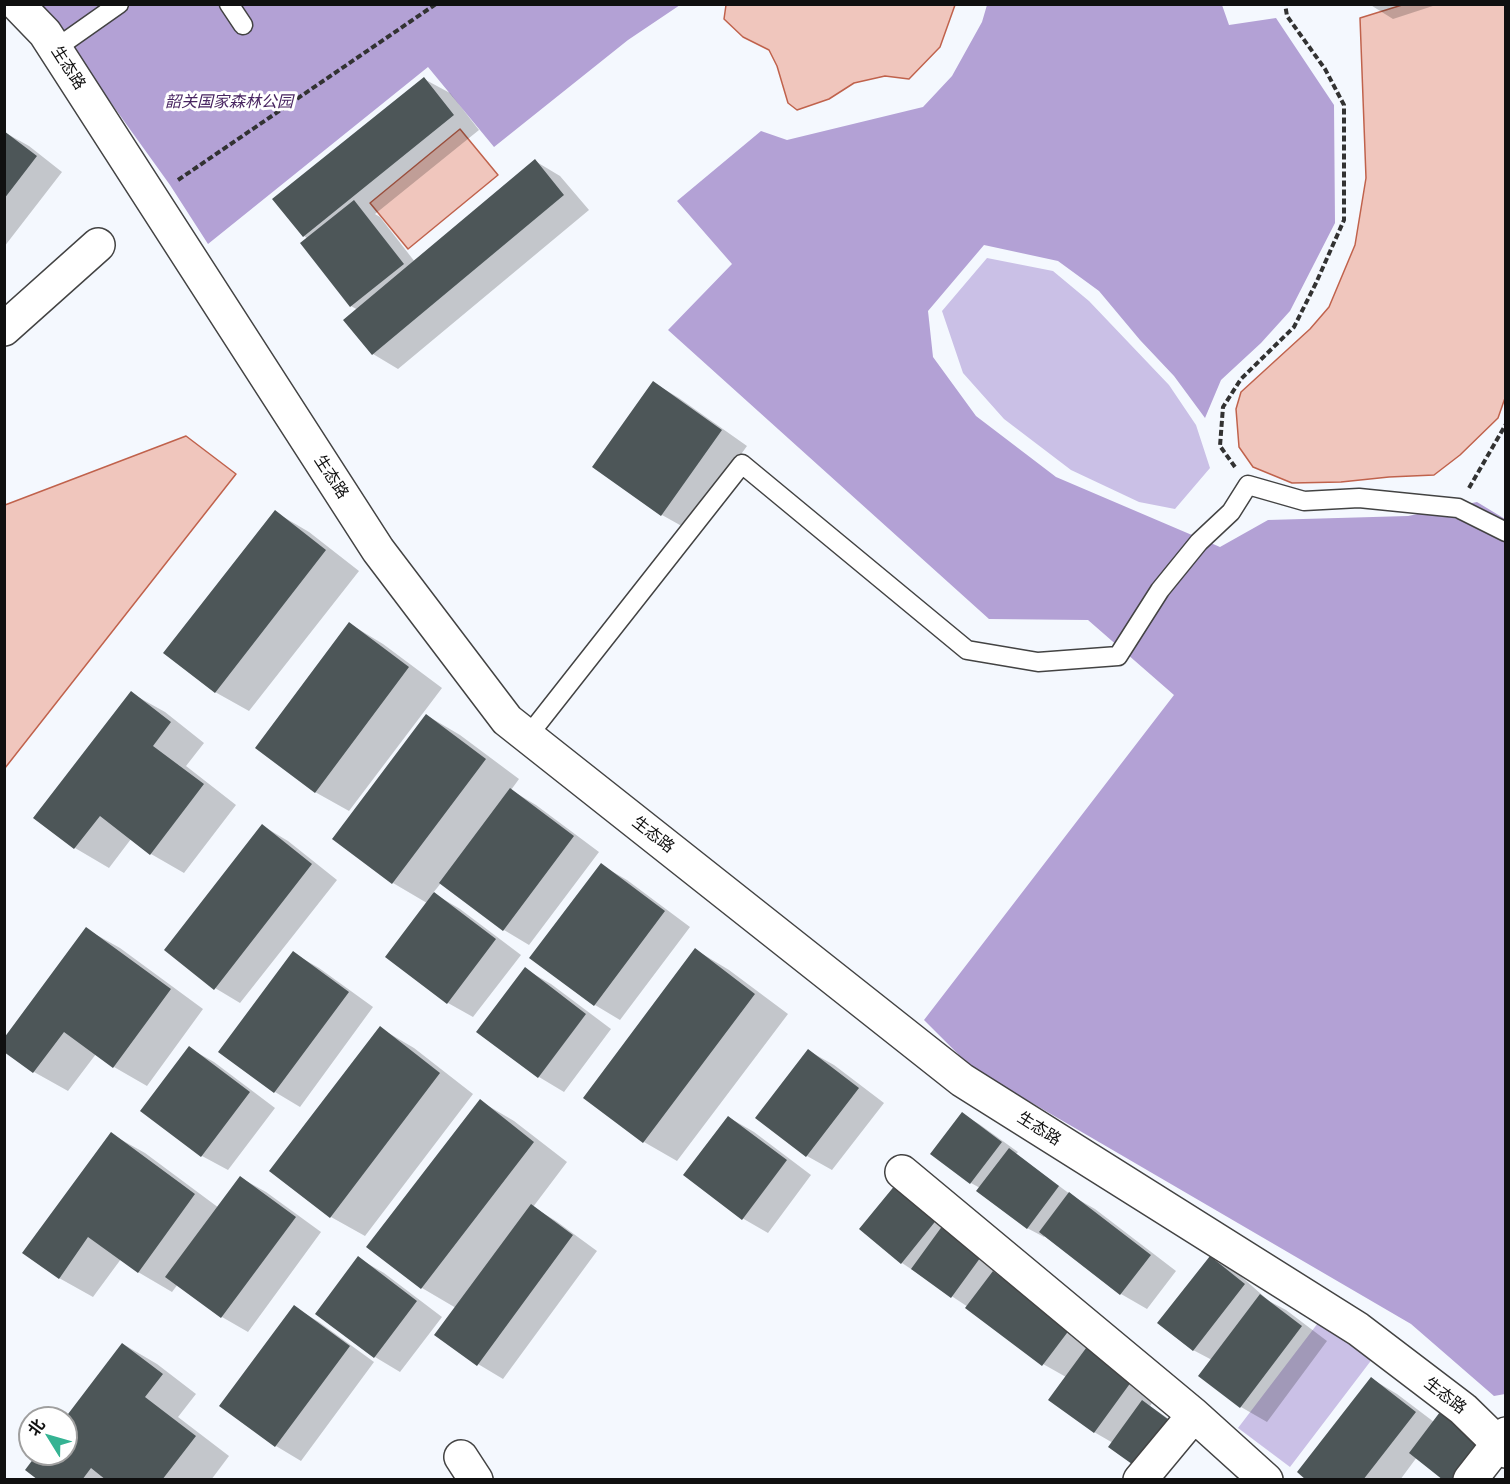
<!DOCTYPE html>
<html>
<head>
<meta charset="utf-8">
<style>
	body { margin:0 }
	#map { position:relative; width:1510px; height:1484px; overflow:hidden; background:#f4f8fe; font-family:Literata,"Noto Sans SC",serif }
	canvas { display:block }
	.frame { position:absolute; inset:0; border:6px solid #101010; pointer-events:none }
	.north { position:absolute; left:18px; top:1406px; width:60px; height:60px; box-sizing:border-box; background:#fff; border:2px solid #9f9f9f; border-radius:50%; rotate:307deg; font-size:16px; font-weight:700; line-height:24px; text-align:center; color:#101010 }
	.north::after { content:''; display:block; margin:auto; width:21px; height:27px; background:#35b393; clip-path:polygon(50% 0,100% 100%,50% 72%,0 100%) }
</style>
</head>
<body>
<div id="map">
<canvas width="1510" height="1484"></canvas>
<div class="frame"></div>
<div class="north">北</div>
</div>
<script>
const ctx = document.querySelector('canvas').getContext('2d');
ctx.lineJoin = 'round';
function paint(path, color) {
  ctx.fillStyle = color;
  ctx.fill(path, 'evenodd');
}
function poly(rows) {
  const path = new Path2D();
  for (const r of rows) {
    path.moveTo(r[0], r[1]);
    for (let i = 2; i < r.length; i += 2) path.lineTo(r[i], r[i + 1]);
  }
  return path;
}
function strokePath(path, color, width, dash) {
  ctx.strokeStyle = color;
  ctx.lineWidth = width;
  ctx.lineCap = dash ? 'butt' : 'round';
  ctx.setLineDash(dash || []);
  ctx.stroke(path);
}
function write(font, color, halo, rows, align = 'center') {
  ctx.font = font + ' Literata,"Noto Sans SC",serif';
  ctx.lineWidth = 6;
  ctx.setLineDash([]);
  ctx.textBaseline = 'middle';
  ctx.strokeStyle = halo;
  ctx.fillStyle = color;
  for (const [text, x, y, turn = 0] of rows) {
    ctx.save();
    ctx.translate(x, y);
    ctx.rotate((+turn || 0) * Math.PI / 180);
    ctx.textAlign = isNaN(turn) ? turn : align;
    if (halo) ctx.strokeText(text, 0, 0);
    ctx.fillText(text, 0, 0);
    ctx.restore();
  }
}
const green = poly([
	[987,258,1053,271,1089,301,1169,385,1196,425,1210,468,1175,509,1139,502,1071,470,1004,419,963,373,942,311],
	[1321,1319,1373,1358,1290,1467,1238,1428]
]);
const forest = poly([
	[35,5,680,5,628,40,494,147,428,67,208,244,170,185,55,25],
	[987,5,1222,5,1229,25,1276,18,1334,105,1335,223,1290,311,1261,343,1221,380,1205,418,1174,376,1140,340,1099,291,1058,261,984,245,928,311,933,357,976,416,1056,477,1220,547,1268,520,1408,516,1477,502,1505,519,1505,1394,1494,1396,1411,1324,972,1068,924,1020,1174,695,1088,620,989,619,668,330,732,264,677,201,761,131,787,140,923,107,952,76,982,22]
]);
const water = poly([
	[726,5,726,4,955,5,940,47,909,79,885,76,854,83,829,99,797,110,788,103,777,66,769,50,743,37,724,19,726,5],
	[1402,5,1505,5,1505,398,1498,418,1460,455,1434,475,1389,477,1341,482,1292,483,1253,467,1239,447,1236,409,1241,392,1310,329,1329,307,1355,245,1366,178,1360,18,1402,5],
	[460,129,498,175,408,249,370,203,460,129],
	[186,436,236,474,5,768,5,505,186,436]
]);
const shadow = poly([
	[1369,4,1439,4,1393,19],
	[424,79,450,93,479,130,375,214,380,217,415,262,535,161,560,176,589,210,398,369,373,354,358,310,351,306,308,239,304,236],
	[4,132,29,146,62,172,4,247],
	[654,383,679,398,747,446,687,529,662,515],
	[275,512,309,532,359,571,249,711,215,692],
	[350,624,383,644,442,688,349,811,315,792],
	[131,693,165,712,204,743,186,766,236,805,184,873,151,854,131,839,109,868,75,848,35,818],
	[426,715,460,735,519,779,511,790,536,805,599,852,529,945,504,930,441,883,433,893,460,909,521,955,473,1017,448,1003,427,903,393,883],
	[263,826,288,841,337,880,240,1003,215,988],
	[601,865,627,880,690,927,620,1020,595,1005],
	[86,929,120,948,203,1009,147,1086,114,1067,96,1054,68,1091,34,1072,4,1050],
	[696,950,729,970,788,1014,677,1161,644,1142],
	[293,953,319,968,373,1007,300,1107,275,1092],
	[525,969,551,984,611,1029,564,1092,539,1077],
	[380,1028,414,1048,473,1094,365,1236,331,1217,271,1171],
	[189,1048,214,1062,275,1108,228,1170,202,1156,142,1110],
	[809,1051,834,1065,884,1103,832,1170,807,1156],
	[480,1101,514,1121,567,1162,533,1207,556,1221,597,1251,503,1379,478,1364,456,1308,422,1288,368,1247],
	[962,1114,979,1124,1018,1152,1016,1154,1074,1197,1095,1209,1176,1271,1147,1309,1121,1294,1046,1235,1044,1237,1027,1228,980,1188,971,1183],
	[728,1117,754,1132,811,1175,768,1233,742,1218],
	[111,1134,145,1153,219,1208,241,1178,266,1192,321,1232,248,1332,222,1317,178,1284,172,1292,138,1272,121,1259,93,1297,59,1278],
	[897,1186,999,1265,993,1273,1019,1288,1159,1393,1150,1406,1189,1433,1113,1443,1094,1432,1066,1377,1043,1364,968,1307,902,1263],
	[358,1258,384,1273,442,1317,400,1372,375,1357,317,1313],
	[1210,1258,1236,1272,1269,1301,1286,1310,1327,1341,1267,1422,1241,1407,1200,1376,1212,1360,1193,1350],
	[294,1307,319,1322,374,1362,301,1461,276,1446],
	[123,1344,157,1364,196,1394,178,1417,229,1456,211,1480,40,1480,39,1454,66,1454],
	[1372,1379,1397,1394,1434,1422,1477,1480,1446,1480,1417,1457,1400,1480,1309,1480]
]);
const building = poly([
	[424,77,454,115,303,237,272,199],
	[4,131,37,156,4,199],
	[535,159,564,195,372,355,343,320],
	[354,200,404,264,350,307,300,243],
	[653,381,722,430,661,516,592,467],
	[275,510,326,550,215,693,163,653],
	[349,622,409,667,315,793,255,748],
	[131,691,171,722,153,746,204,784,150,855,100,816,74,849,33,818],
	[426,714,486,759,392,884,332,839],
	[510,788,574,836,503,931,439,883],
	[262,824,312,864,214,990,164,950],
	[601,863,665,911,594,1006,529,958],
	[434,892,496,939,447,1004,385,957],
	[86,927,171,989,113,1068,64,1032,33,1073,4,1052,4,1038],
	[695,948,755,994,643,1143,583,1098],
	[293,951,349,992,274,1093,218,1052],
	[525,967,586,1014,538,1078,476,1032],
	[380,1026,440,1073,330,1218,269,1171],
	[189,1046,250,1092,201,1157,140,1111],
	[808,1049,859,1088,806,1157,755,1118],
	[480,1099,534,1142,421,1289,366,1247],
	[962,1112,1002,1142,970,1184,930,1154],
	[728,1116,787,1160,742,1220,683,1175],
	[111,1132,195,1194,138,1273,88,1237,59,1279,22,1253],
	[1009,1148,1059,1186,1027,1229,976,1191],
	[240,1176,296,1217,221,1318,165,1277],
	[896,1184,938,1218,901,1264,859,1229],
	[1069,1192,1151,1255,1120,1295,1039,1232],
	[531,1204,573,1235,477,1366,434,1335],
	[943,1225,983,1254,951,1298,911,1269],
	[358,1256,417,1301,374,1358,315,1314],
	[1210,1256,1245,1284,1193,1351,1157,1323],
	[993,1271,1070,1329,1042,1366,965,1308],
	[1260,1294,1302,1326,1240,1408,1198,1376],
	[294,1305,350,1346,275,1447,219,1406],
	[122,1343,163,1374,145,1397,196,1436,162,1480,106,1480,91,1468,82,1480,38,1480,25,1470,37,1454,66,1454,65,1418],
	[1089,1344,1134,1378,1094,1433,1048,1400],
	[1371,1377,1416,1412,1363,1480,1306,1480,1297,1472],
	[1142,1400,1173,1423,1139,1469,1108,1447],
	[1443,1408,1484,1439,1452,1480,1443,1480,1409,1453]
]);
const path = poly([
	[178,180,436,4],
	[1235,467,1220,446,1223,407,1241,379,1294,327,1316,283,1344,220,1344,105,1325,69,1287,16,1285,4],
	[1469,488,1506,424]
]);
const service = poly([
	[229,4,243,25],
	[55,49,119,4],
	[528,736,742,464,967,650,1038,662,1118,656,1160,590,1199,542,1231,512,1248,485,1304,501,1359,498,1458,508,1506,532]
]);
const minor = poly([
	[4,329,98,245],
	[902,1172,1194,1415],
	[461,1457,476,1480],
	[1140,1480,1194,1415,1266,1480],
	[1470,1480,1506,1434]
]);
const tertiary = poly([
	[17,4,45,33,378,550,507,720,962,1080,1358,1329,1463,1409,1506,1451]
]);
const streetNames = [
	["生态路",68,68,57],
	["生态路",331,477,57],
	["生态路",653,835,38],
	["生态路",1039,1129,32],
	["生态路",1445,1396,38]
];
const parkNames = [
	["韶关国家森林公园",229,102]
];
paint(green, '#cac0e6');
paint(forest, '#b3a1d5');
paint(water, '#f0c6bd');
strokePath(water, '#c0624c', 1.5);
paint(shadow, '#0003');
paint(building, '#4d5658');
strokePath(service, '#434343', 21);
strokePath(minor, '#434343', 36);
strokePath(tertiary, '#434343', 36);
strokePath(path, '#323232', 4, [6, 3]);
strokePath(service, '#fff', 18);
strokePath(minor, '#fff', 33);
strokePath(tertiary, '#fff', 33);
write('16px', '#101010', '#fff', streetNames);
write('italic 16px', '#492662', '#fff', parkNames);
</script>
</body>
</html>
